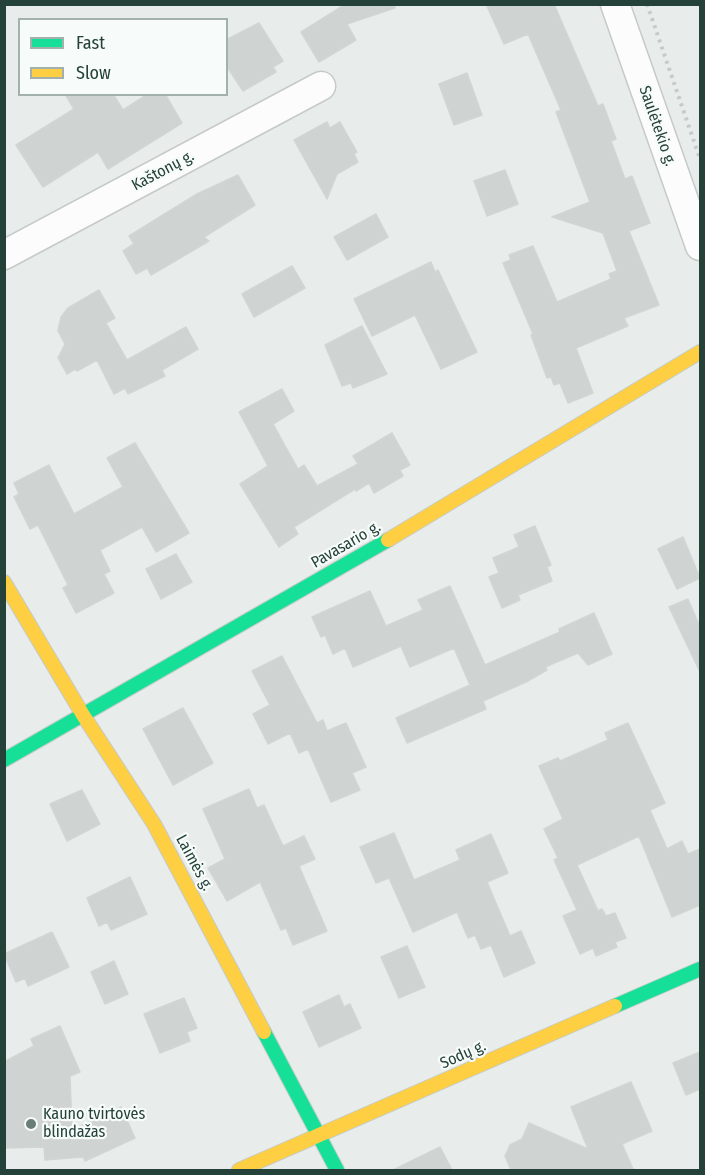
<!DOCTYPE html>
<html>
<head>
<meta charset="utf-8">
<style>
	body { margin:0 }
	#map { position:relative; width:705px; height:1175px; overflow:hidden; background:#e8edeb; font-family:"Fira Sans Condensed",sans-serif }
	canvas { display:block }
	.frame { position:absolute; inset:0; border:6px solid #24423a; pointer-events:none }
	.legend { position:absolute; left:18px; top:18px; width:210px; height:78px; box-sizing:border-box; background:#f7fbf9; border:2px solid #a3b1ad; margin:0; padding:8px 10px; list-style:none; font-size:18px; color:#24423a }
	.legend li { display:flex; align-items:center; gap:12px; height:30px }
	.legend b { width:30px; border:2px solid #a3b1ad }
</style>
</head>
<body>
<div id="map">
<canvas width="705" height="1175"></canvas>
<div class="frame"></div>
<ul class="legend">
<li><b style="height:8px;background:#16e098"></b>Fast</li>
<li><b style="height:8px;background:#ffcf43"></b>Slow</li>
</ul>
</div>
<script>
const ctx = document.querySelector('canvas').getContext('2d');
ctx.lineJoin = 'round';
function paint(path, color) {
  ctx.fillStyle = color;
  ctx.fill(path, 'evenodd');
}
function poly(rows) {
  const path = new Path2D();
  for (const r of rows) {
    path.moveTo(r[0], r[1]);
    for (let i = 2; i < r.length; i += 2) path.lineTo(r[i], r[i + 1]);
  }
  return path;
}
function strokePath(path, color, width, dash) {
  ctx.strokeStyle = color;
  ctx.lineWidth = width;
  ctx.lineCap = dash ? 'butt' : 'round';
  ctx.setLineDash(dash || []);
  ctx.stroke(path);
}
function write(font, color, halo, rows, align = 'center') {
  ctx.font = font + ' "Fira Sans Condensed",sans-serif';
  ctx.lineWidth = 4.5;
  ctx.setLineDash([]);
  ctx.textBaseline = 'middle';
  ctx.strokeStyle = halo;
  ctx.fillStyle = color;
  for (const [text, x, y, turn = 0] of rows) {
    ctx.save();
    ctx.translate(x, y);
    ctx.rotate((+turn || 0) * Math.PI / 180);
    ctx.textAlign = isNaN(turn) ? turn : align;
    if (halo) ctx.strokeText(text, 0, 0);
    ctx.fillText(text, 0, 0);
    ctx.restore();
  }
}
const building = poly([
	[346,4,394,4,395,8,347,24,356,40,319,62,301,32,346,4],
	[486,4,554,4,598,106,603,104,616,139,611,141,625,179,632,176,650,223,629,231,659,305,624,318,628,326,576,348,593,393,568,403,560,383,554,385,551,377,547,378,531,335,533,334,503,263,511,260,509,255,533,246,557,302,611,279,609,274,617,271,603,233,552,217,590,202,556,112,561,110,528,34,504,44,486,4],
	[259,23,283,61,273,67,276,72,243,91,226,65,226,40,259,23],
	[467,73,482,115,454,125,439,84,467,73],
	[65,94,113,94,123,110,148,94,165,94,182,123,108,169,98,152,43,187,16,145,74,109,65,94],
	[327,122,330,128,340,122,357,152,354,154,358,162,337,174,327,199,294,140,327,122],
	[505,170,518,204,487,216,474,181,505,170],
	[238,175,255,205,204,237,209,241,151,275,147,268,136,274,123,251,134,244,129,236,197,194,238,175],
	[376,214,388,237,347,260,334,237,376,214],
	[431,262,435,272,438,270,477,352,441,369,415,315,372,336,354,299,431,262],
	[292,266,305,288,254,317,242,294,292,266],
	[99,290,115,318,106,323,127,360,186,327,198,349,162,370,165,376,128,394,125,388,114,394,97,360,77,371,75,369,67,374,58,358,65,344,58,331,61,317,68,308,99,290],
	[362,326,387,374,353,388,351,383,342,386,325,345,362,326],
	[282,389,294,411,273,424,298,469,304,465,317,486,358,464,353,456,392,433,410,465,400,470,403,476,374,493,369,483,356,491,355,489,294,527,298,534,279,547,240,484,268,466,239,412,282,389],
	[135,443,189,533,156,552,142,527,100,550,110,571,104,574,114,593,76,613,63,588,68,585,38,525,30,529,14,497,19,494,14,483,49,465,74,514,123,487,107,458,135,443],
	[535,526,551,565,547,567,552,581,518,595,520,600,502,608,489,577,499,573,493,558,519,547,514,535,535,526],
	[683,537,700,578,677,589,658,549,683,537],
	[176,554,192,582,161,599,146,569,176,554],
	[450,586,485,665,560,632,559,629,594,613,612,654,588,665,578,653,545,667,547,670,526,682,483,701,486,709,407,743,396,718,470,685,454,648,410,667,401,646,353,667,345,648,333,654,325,635,321,637,312,617,370,591,386,626,423,610,418,600,450,586],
	[688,599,700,627,700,672,669,607,688,599],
	[282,656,317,723,323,720,327,731,346,723,366,767,352,773,360,790,331,802,308,749,299,753,290,733,268,744,253,714,270,705,252,671,282,656],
	[183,708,213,763,173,785,143,729,183,708],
	[628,723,665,803,650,810,667,849,682,841,688,854,700,849,700,905,672,917,639,836,577,865,598,911,602,909,606,916,615,913,626,938,615,942,617,947,596,956,593,948,580,954,563,916,577,910,554,860,558,858,544,829,563,819,539,766,558,758,560,761,608,740,605,733,628,723],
	[249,789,257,808,264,805,283,846,304,836,315,859,299,866,327,931,293,945,286,928,281,930,260,882,227,901,208,868,225,859,203,809,249,789],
	[82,790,100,824,67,841,50,804,82,790],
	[394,833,414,880,460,860,456,850,491,834,508,873,487,882,510,936,521,931,535,963,504,977,491,945,481,949,475,935,468,938,457,912,413,932,389,878,376,883,360,847,394,833],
	[130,877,147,914,111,930,107,922,99,926,87,898,130,877],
	[52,932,69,967,28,986,25,978,16,982,4,954,52,932],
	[407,946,425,987,399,998,381,957,407,946],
	[114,961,128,994,105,1004,91,972,114,961],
	[339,995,344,1007,350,1004,361,1028,319,1047,303,1012,339,995],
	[184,998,197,1028,187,1032,190,1041,160,1053,144,1014,184,998],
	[60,1026,80,1072,70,1076,72,1130,121,1107,135,1138,85,1161,83,1157,45,1160,44,1147,4,1148,4,1062,34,1046,31,1039,60,1026],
	[700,1052,700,1089,686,1095,673,1063,700,1052],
	[631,1082,652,1131,622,1144,633,1169,637,1170,511,1170,505,1156,510,1145,522,1139,529,1123,588,1149,571,1107,631,1082],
	[440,1147,452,1170,393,1170,440,1147]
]);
const path = poly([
	[647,4,700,159]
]);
const street = poly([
	[615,4,700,246],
	[4,255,321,86]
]);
const fast = poly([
	[4,760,388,540],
	[615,1006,700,969],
	[264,1032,337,1170]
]);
const slow = poly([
	[388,540,700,352],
	[4,582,83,715,154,824,264,1032],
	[239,1170,615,1006]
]);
const markers = [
	[31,1124,6,"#697e78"]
];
const streetNames = [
	["Saulėtekio g.",657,126,71],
	["Kaštonų g.",163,171,-28],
	["Pavasario g.",346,545,-30],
	["Laimės g.",194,863,62],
	["Sodų g.",463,1055,-24]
];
const poiNames = [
	["Kauno tvirtovės",43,1115],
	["blindažas",43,1133]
];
paint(building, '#cfd4d2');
strokePath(building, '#d1d6d4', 1.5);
strokePath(street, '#c5cac8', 31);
strokePath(fast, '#c3cbc8', 16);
strokePath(slow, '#c3cbc8', 16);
strokePath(path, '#c3ccca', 4, [3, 4.5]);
strokePath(street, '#fcfcfc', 28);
strokePath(fast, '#16e098', 14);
strokePath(slow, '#ffcf43', 14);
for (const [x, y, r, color] of markers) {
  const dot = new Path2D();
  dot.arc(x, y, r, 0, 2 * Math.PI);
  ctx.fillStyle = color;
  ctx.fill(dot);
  strokePath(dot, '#f7fbf9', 2);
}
write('16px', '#24423a', '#f7fbf9', streetNames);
write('16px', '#24423a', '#f7fbf9', poiNames, 'left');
</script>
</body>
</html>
